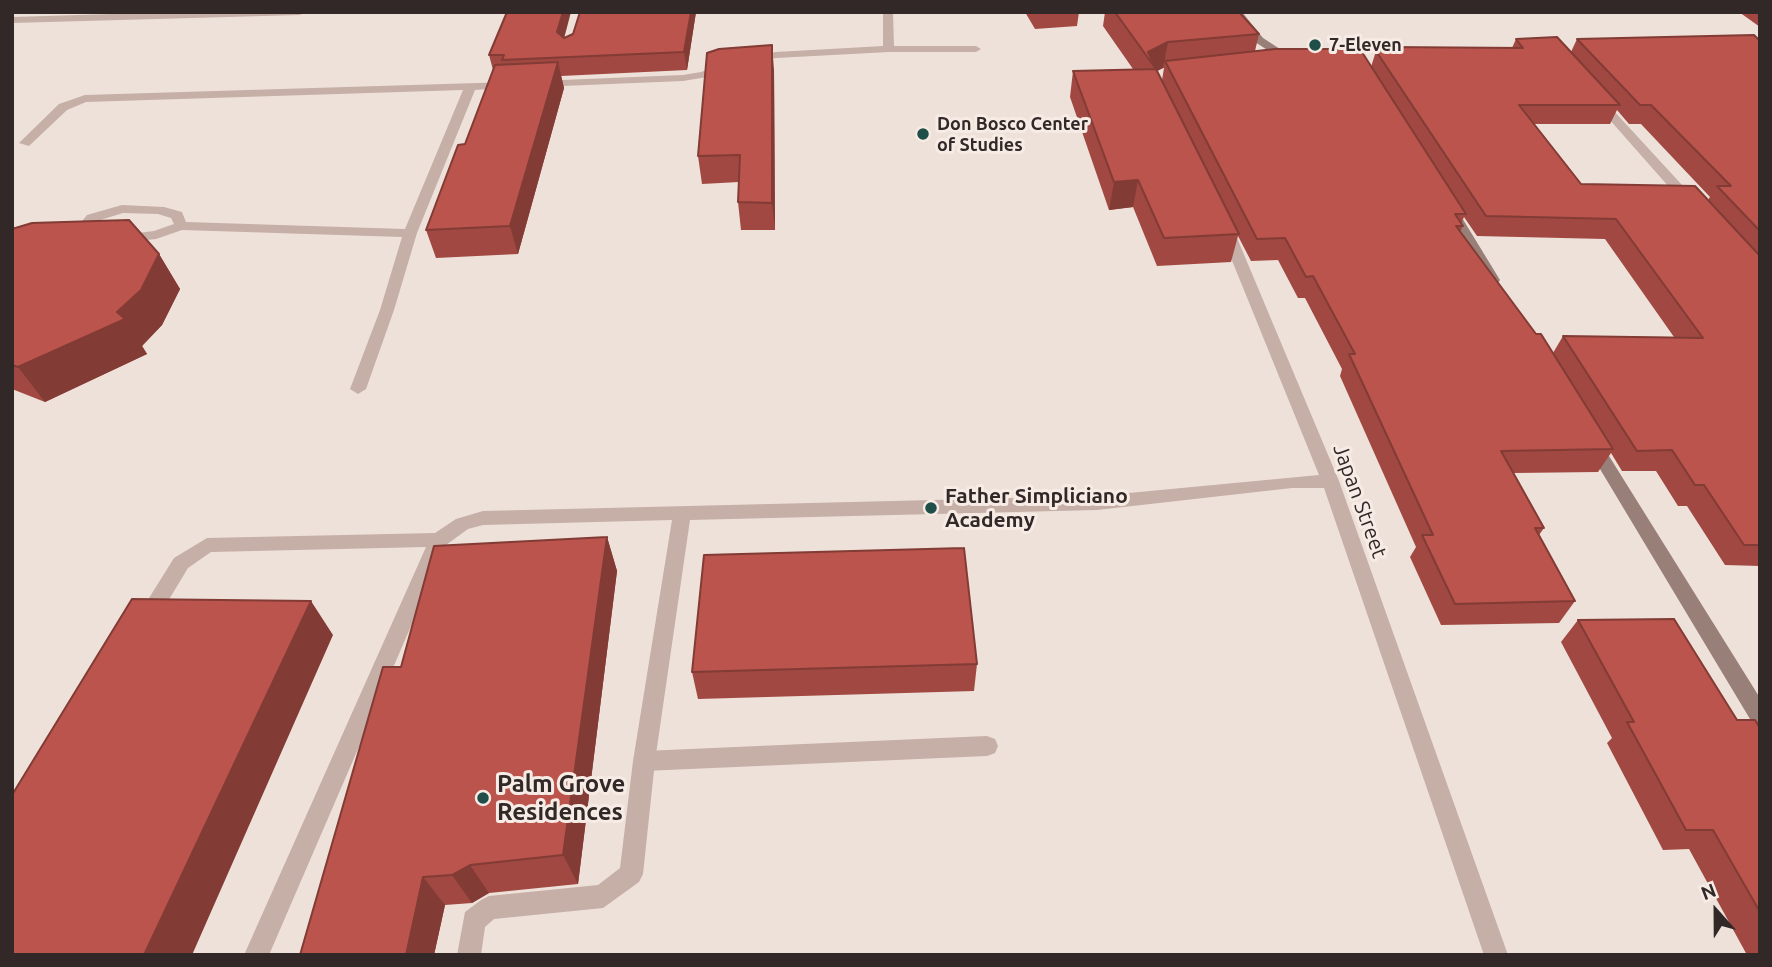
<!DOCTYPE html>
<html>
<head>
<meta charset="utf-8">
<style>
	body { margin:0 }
	#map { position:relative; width:1772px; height:967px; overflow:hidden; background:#eee1d9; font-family:Ubuntu,sans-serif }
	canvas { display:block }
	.frame { position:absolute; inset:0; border:14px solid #322827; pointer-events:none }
	.north { position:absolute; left:1681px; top:876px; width:70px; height:70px; -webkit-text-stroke:5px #f7ece5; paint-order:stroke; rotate:339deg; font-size:19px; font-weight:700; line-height:28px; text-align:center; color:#322827 }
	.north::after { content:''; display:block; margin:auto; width:24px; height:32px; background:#322827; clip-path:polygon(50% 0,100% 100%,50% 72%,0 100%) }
</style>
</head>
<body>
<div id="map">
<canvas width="1772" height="967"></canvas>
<div class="frame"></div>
<div class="north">N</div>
</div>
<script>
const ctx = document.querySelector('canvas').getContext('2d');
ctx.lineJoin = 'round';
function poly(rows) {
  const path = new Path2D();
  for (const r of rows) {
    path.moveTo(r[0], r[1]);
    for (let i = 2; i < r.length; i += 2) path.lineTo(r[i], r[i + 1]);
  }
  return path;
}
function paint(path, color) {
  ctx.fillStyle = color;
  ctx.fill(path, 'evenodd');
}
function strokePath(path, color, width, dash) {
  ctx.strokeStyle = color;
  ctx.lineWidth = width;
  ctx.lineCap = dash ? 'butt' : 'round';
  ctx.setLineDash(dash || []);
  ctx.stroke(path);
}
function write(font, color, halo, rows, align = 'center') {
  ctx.font = font + ' Ubuntu,sans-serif';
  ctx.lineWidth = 6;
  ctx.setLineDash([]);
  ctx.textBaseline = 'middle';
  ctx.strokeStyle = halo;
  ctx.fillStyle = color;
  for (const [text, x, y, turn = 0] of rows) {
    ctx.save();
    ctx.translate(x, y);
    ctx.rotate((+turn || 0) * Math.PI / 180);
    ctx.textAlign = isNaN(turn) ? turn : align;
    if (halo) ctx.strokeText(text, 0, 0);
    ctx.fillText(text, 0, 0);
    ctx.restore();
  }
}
const lane = poly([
	[883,12,893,12,894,46,976,46,981,49,976,52,889,52,776,58,740,65,707,77,683,81,538,87,532,84,538,81,683,75,701,72,737,59,776,52,883,46,883,12],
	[510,82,516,85,514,87,475,90,417,233,394,310,366,389,358,394,350,389,380,310,402,237,182,230,156,239,119,243,112,239,114,236,154,231,174,224,171,218,158,214,123,213,97,221,89,231,95,237,93,240,83,240,74,231,87,215,122,205,164,207,182,212,186,222,405,229,463,90,86,102,67,110,29,146,19,143,59,104,85,95,510,82],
	[987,736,995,739,998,746,995,753,987,756,644,771,636,768,633,761,636,754,644,751,987,736]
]);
const street = poly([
	[178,12,305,12,300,15,12,23,12,17,178,12],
	[1594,98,1602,98,1694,198,1694,204,1684,204,1594,102,1594,98],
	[1225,222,1232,226,1339,481,1508,955,1484,955,1324,488,1292,488,1097,510,690,520,655,761,643,874,639,882,603,908,494,919,485,927,481,955,457,955,465,912,481,900,489,896,598,885,620,868,633,761,672,520,483,525,468,529,446,545,269,955,244,955,426,547,211,552,188,568,153,626,146,628,139,626,136,620,139,614,174,558,207,538,435,533,456,519,483,511,1097,496,1319,475,1218,226,1225,222]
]);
const secondary = poly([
	[1231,12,1242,12,1263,38,1297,60,1297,64,1289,64,1255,42,1231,12],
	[1449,204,1456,208,1500,280,1498,283,1488,283,1486,280,1442,208,1449,204],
	[1593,438,1599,440,1760,698,1760,726,1753,724,1585,444,1593,438]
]);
const wall = poly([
	[696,12,687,70,561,76,564,88,518,254,436,258,426,230,465,144,493,70,489,55,565,38],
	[1025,12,1079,12,1077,26,1035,29],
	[1105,12,1239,12,1259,34,1255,51,1371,67,1376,51,1385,51,1386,47,1512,48,1516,39,1571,52,1577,39,1760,41,1760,566,1725,565,1687,506,1678,506,1656,471,1622,471,1611,453,1598,472,1513,473,1544,528,1539,535,1575,601,1559,623,1441,625,1410,557,1416,547,1340,376,1342,369,1305,298,1298,298,1278,260,1251,261,1238,236,1231,262,1157,266,1133,207,1109,210,1070,97,1073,71,1133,69,1103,26],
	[1163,68,1164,68,1162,80,1157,71],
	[1617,110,1629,124,1641,124,1710,197,1708,200,1581,184,1534,124,1610,124],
	[1464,217,1477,236,1605,239,1674,337,1563,336,1553,353,1536,334,1460,232,1463,226,1461,224],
	[1739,12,1760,12,1760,27],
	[774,70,775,230,741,230,738,202,739,182,702,184,698,156],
	[12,229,159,254,180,289,162,325,142,346,147,354,45,402,12,389],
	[607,537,617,571,578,884,489,893,472,903,445,905,434,955,300,955,401,667],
	[1578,620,1737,720,1760,728,1760,955,1747,955,1689,849,1663,850,1607,743,1612,738,1561,642],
	[977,664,974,691,698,699,692,672]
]);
const shadedWall = poly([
	[563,12,571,12,561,50,557,32],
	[691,12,696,12,687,70,684,52],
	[1168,42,1163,68,1155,72,1156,69,1148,52],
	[772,45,774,70,775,230,772,203],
	[558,62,564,88,518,254,510,226],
	[1138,180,1133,207,1109,210,1114,182],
	[159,254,180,289,162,325,142,346,147,354,45,402,18,367,117,312],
	[607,537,617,571,578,884,563,855],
	[311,601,333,635,192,955,144,955],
	[470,865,489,893,472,903,452,875],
	[423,877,445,905,434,955,406,955]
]);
const building = poly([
	[507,12,563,12,557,32,564,38,573,34,580,12,691,12,684,52,502,60,504,55,489,55,507,12],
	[1115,12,1239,12,1259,34,1168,42,1148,52,1156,69,1115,12],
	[1754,35,1760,41,1760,231,1717,186,1731,186,1651,105,1640,105,1577,39,1754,35],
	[1557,37,1620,105,1519,105,1581,184,1695,186,1760,256,1760,545,1744,545,1704,485,1695,485,1672,450,1637,451,1563,336,1703,338,1616,219,1486,216,1376,51,1388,51,1386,47,1523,48,1516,39,1557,37],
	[772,45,772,203,738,202,740,155,698,156,707,53,719,49,772,45],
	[1275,49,1360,49,1466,214,1455,214,1463,226,1456,226,1536,334,1541,334,1613,449,1501,451,1544,528,1535,528,1575,601,1455,604,1422,535,1433,535,1349,354,1355,354,1313,276,1306,277,1285,238,1257,239,1165,61,1275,49],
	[558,62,510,226,426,230,458,145,465,144,495,65,558,62],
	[1156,69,1239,234,1164,238,1138,180,1114,182,1073,71,1156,69],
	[129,220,159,254,141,290,117,312,125,319,18,367,12,365,12,229,32,223,129,220],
	[607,537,563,855,470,865,452,875,423,877,406,955,300,955,383,667,401,667,434,546,607,537],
	[964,548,977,664,692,672,704,555,964,548],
	[132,599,311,601,144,955,12,955,12,795,132,599],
	[1674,619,1737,720,1755,720,1760,728,1760,912,1713,830,1686,830,1627,722,1634,722,1578,620,1674,619]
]);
const markers = [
	[1315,45,7,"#204f4a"],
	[923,134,7,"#204f4a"],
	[931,508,7,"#204f4a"],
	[483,798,7,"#204f4a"]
];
const farPoinames = [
	["7-Eleven",1329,45],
	["Don Bosco Center",937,124],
	["of Studies",937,145]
];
const poiNames = [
	["Father Simpliciano",945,496],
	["Academy",945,520]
];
const streetNames = [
	["Japan Street",1360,501,70]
];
const nearPoinames = [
	["Palm Grove",497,784],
	["Residences",497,812]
];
paint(lane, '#c5afa7');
paint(street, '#c5afa7');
paint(secondary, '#987f78');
paint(wall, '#a04841');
paint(shadedWall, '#823b35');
paint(building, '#ba544c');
strokePath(building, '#823b35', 2);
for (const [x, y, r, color] of markers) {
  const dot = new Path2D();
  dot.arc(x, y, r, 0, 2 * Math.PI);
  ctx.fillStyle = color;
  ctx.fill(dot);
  strokePath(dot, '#f7ece5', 2.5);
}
write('bold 18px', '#322827', '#f7ece5', farPoinames, 'left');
write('bold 21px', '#322827', '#f7ece5', poiNames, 'left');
write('21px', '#322827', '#f7ece5', streetNames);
write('bold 24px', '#322827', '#f7ece5', nearPoinames, 'left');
</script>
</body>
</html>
